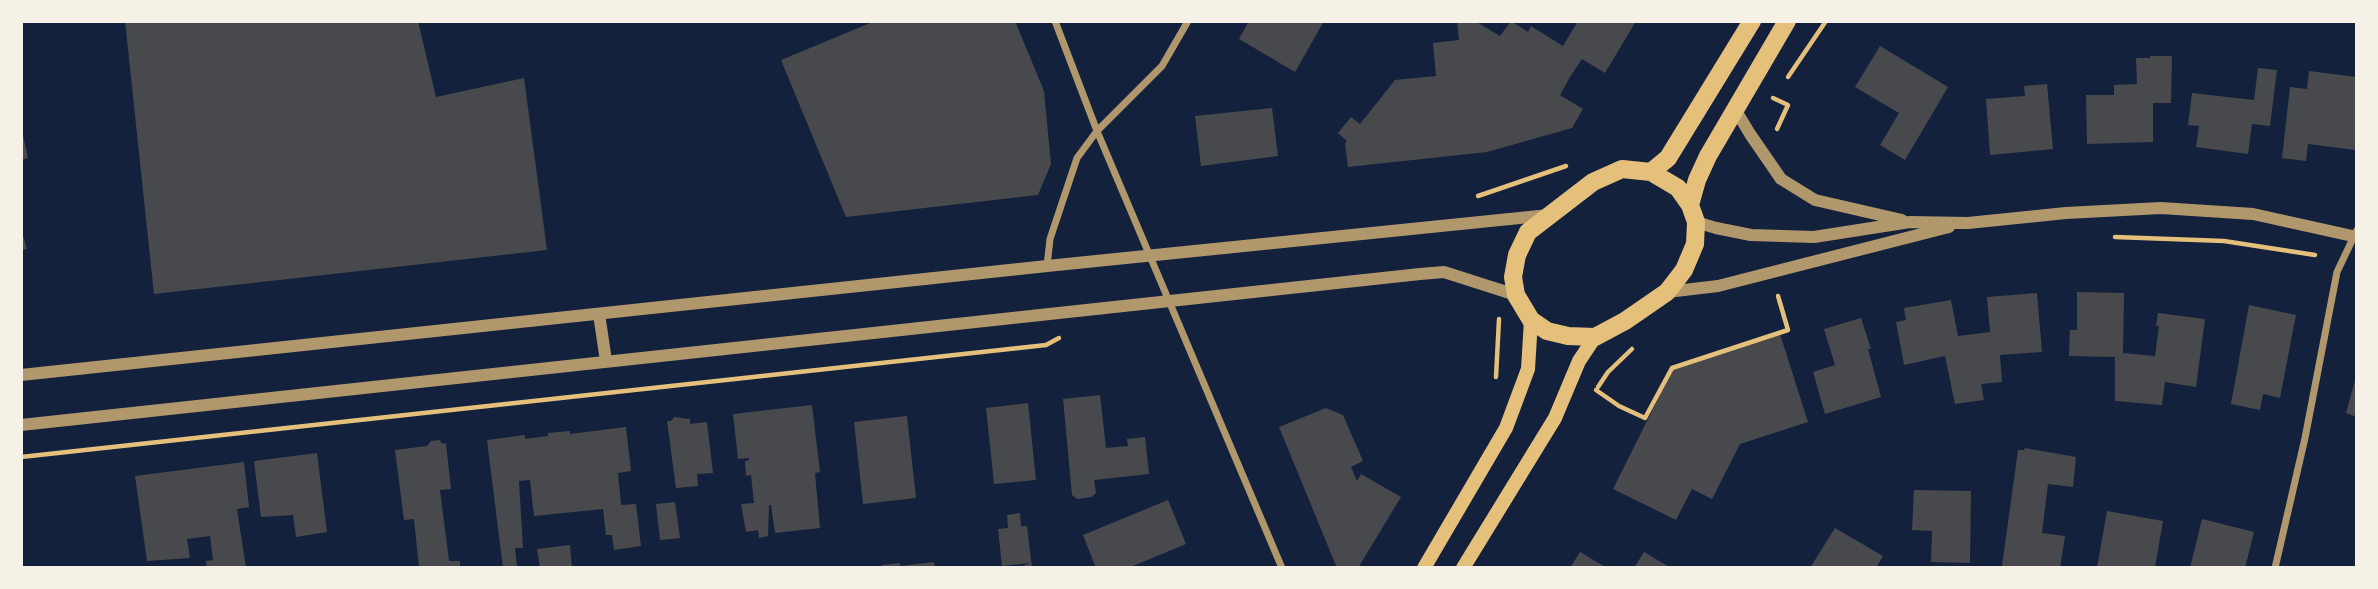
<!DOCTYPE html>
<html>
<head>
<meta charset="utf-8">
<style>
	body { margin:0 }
	#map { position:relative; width:2378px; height:589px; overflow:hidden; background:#14213d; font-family:"Nunito Sans",sans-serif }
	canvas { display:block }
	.frame { position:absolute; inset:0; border:23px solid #f6f1e7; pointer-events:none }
</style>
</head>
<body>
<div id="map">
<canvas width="2378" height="589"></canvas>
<div class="frame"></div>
</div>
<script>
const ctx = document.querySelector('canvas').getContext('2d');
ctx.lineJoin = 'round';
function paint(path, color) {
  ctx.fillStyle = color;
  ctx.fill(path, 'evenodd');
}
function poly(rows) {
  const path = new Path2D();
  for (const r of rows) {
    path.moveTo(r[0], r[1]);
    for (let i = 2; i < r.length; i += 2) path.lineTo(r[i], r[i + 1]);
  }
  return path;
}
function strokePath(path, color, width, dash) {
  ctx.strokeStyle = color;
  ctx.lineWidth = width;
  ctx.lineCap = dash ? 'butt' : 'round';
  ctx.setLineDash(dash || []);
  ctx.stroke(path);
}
const building = poly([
	[125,21,418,21,436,97,524,78,547,250,154,294],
	[875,21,1015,21,1044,91,1051,164,1038,195,846,217,781,60],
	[1249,21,1324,21,1295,72,1239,39],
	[1457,21,1475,21,1500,36,1511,21,1528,32,1531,26,1563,46,1578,21,1636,21,1605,73,1582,59,1570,77,1560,95,1583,109,1572,128,1487,152,1348,167,1345,143,1347,141,1338,133,1351,117,1360,124,1395,80,1436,76,1433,43,1459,40],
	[1880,46,1948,87,1905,160,1880,145,1899,113,1855,87],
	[2150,56,2172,56,2171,103,2153,103,2153,142,2087,144,2086,95,2114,95,2114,85,2137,84,2136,58,2150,58],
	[2258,68,2277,70,2270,126,2252,124,2248,154,2196,147,2199,126,2188,125,2192,93,2254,100],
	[2309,71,2357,77,2357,132,2355,150,2308,144,2306,161,2282,158,2290,87,2307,89],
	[2047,84,2053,149,1990,155,1986,99,2025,96,2024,86],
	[1272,108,1278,156,1201,166,1195,116],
	[22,131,28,158,21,160,21,132],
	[21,229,27,249,21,250],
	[2077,292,2124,293,2123,353,2155,356,2159,326,2156,326,2158,313,2205,319,2196,387,2165,382,2162,405,2115,401,2115,357,2069,356,2070,330,2077,330],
	[2037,293,2042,352,2000,355,2002,382,1981,384,1984,400,1955,404,1945,356,1904,365,1896,322,1906,320,1904,308,1951,300,1958,336,1990,332,1987,297],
	[2249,305,2296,315,2280,398,2263,394,2260,410,2231,404],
	[1861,318,1871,349,1868,349,1881,397,1825,414,1813,372,1835,365,1824,329],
	[1780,334,1808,422,1740,444,1712,499,1692,489,1676,520,1613,489,1673,369],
	[2356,377,2357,377,2357,417,2346,413],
	[1100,395,1106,448,1128,446,1127,439,1145,437,1149,474,1094,480,1096,493,1092,497,1077,499,1072,495,1063,399],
	[1028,403,1036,480,994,484,986,408],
	[812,405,820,472,815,473,820,528,775,533,771,505,769,505,768,536,759,538,758,530,746,532,741,504,754,503,751,475,746,476,745,461,749,460,749,458,738,459,733,414],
	[1326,408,1343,415,1363,461,1351,467,1357,481,1361,474,1401,497,1358,568,1337,568,1279,427],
	[907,416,916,498,863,504,854,422],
	[674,417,690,419,690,424,707,422,713,473,697,474,698,486,676,488,667,421,671,421],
	[626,427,631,471,618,473,621,505,636,504,641,546,614,550,612,535,606,535,603,509,534,516,530,480,519,481,523,548,515,548,517,568,503,568,487,440,525,435,525,439,548,436,548,433,570,431,570,434],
	[439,440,443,444,446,443,451,489,440,490,449,561,460,561,460,568,419,568,414,519,404,520,395,450,427,446,431,441],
	[2025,448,2076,457,2073,487,2048,484,2042,533,2065,536,2060,568,2002,566,2018,450,2024,450],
	[317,453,327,532,296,537,293,515,261,517,254,461],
	[244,462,249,507,237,509,246,568,207,568,206,561,213,560,210,536,187,539,190,558,147,561,135,476],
	[1914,490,1971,491,1970,563,1931,562,1932,531,1912,530],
	[1168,500,1186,544,1128,568,1096,568,1083,535],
	[675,502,680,538,660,540,656,504],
	[2107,511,2163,521,2155,568,2097,568],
	[1020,513,1021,526,1027,526,1032,568,1017,568,1030,563,1002,566,998,529,1008,528,1007,515],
	[2202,519,2254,532,2245,568,2190,568],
	[1835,528,1883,556,1876,568,1810,568],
	[570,545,572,568,540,568,537,549],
	[1580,552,1607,568,1570,568],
	[1644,552,1671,568,1634,568],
	[934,562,935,568,902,568,901,566],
	[900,563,900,568,883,568,882,565]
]);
const path = poly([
	[1788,77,1826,21],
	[1773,98,1788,105,1777,129],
	[1478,196,1566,166],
	[2115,237,2224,241,2315,255],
	[1496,377,1499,319],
	[1598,387,1608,372,1632,349],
	[1596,390,1619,406,1645,418,1672,368,1788,330,1778,296],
	[21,457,1046,345,1059,338]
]);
const minor = poly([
	[1055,21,1097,131,1282,568],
	[1047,266,1050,239,1077,158,1097,131,1162,66,1188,21],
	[2275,568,2305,438,2337,272,2357,230]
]);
const tertiary = poly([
	[1735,109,1750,134,1781,179,1815,200,1902,220],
	[1696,222,1716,228,1751,235,1814,237,1910,222,1968,223,2066,213,2161,208,2253,214,2357,237],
	[1667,292,1718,286,1949,227],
	[599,314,606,361],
	[21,375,1047,266,1549,215],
	[21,425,1420,274,1444,272,1516,295]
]);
const secondary = poly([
	[1424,568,1506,428,1528,369,1531,320],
	[1463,568,1555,418,1579,361,1595,337]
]);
const primary = poly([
	[1622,169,1651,172,1678,188,1690,205,1696,222,1695,244,1684,270,1667,292,1625,321,1595,337,1568,336,1547,331,1531,320,1516,295,1513,277,1517,255,1528,232,1593,182,1622,169],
	[1651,172,1668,158,1752,21],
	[1690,205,1697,180,1708,156,1787,21]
]);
paint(building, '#48494c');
strokePath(path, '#e5c07b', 4.5);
strokePath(minor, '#b1986c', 7);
strokePath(tertiary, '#b1986c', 12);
strokePath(secondary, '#e5c07b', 14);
strokePath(primary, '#e5c07b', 18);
</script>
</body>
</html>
